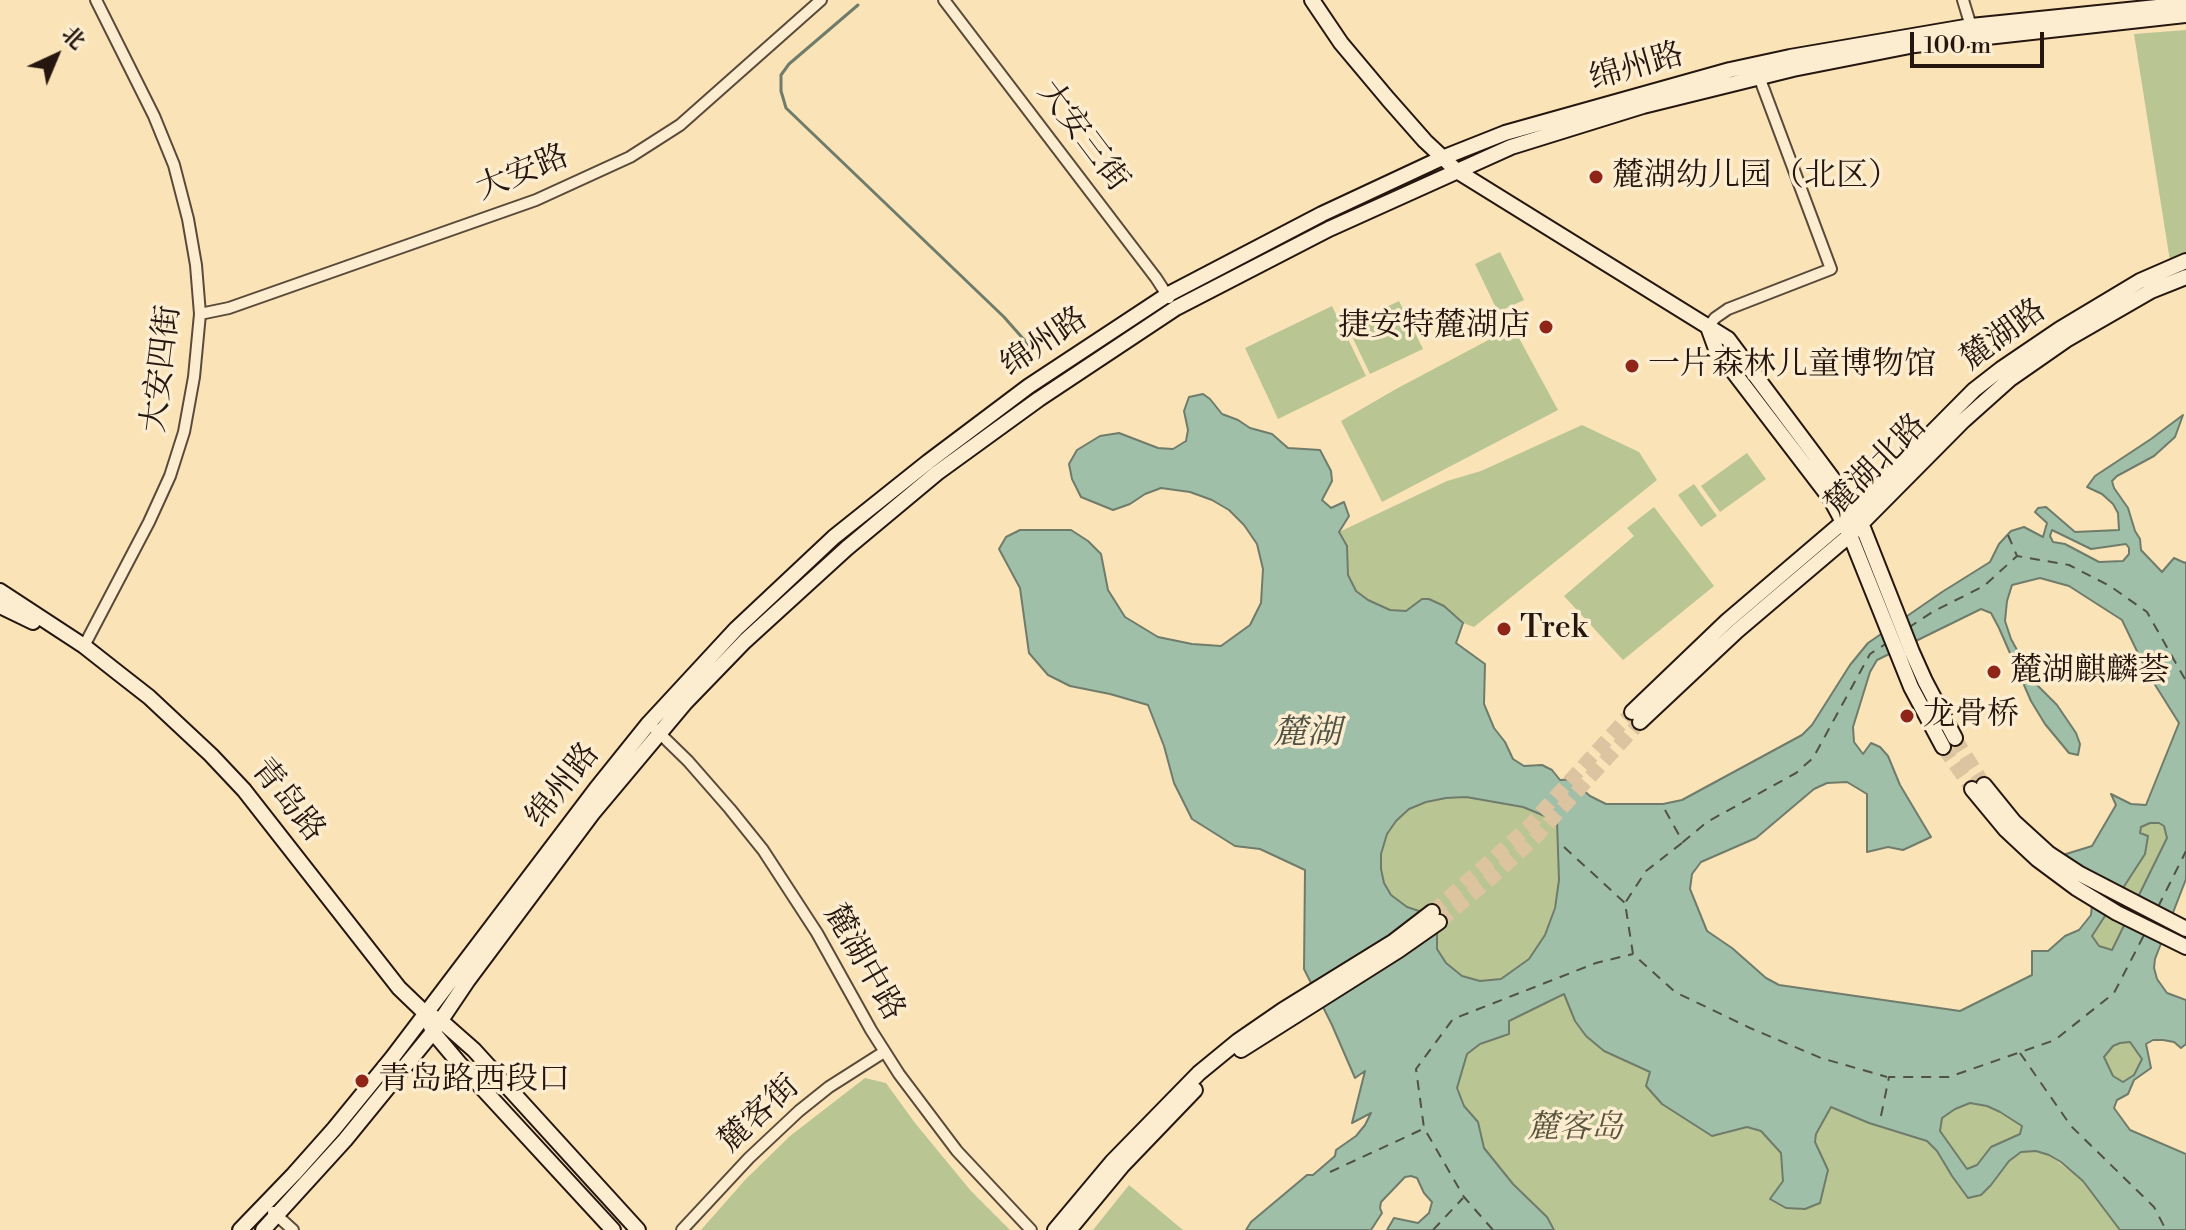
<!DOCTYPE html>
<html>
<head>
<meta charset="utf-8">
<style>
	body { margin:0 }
	#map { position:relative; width:2186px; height:1230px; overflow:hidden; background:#fbe3b8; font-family:"Libre Bodoni","Noto Serif SC",serif }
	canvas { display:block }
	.north { position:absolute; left:16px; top:16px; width:80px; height:80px; -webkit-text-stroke:6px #fcedd1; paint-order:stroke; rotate:44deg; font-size:22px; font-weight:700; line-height:32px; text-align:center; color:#25170f }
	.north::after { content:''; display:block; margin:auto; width:28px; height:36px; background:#25170f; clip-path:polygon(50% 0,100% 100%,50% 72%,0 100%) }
	.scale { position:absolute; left:1910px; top:32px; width:134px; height:36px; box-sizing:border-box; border:4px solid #25170f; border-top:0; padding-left:10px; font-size:24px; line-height:28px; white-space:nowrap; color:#25170f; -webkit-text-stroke:6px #fcedd1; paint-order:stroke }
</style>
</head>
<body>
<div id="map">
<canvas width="2186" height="1230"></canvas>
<div class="north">北</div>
<div class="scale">100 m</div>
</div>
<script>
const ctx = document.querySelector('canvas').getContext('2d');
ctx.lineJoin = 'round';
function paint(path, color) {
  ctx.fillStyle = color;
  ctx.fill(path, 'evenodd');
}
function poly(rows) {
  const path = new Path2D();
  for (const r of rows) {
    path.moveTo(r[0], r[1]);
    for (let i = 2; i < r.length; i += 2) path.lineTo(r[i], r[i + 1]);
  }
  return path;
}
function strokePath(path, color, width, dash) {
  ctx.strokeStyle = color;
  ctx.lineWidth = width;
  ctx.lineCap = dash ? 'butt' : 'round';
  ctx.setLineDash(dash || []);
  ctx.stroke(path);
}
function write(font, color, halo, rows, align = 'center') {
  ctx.font = font + ' "Libre Bodoni","Noto Serif SC",serif';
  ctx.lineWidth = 7;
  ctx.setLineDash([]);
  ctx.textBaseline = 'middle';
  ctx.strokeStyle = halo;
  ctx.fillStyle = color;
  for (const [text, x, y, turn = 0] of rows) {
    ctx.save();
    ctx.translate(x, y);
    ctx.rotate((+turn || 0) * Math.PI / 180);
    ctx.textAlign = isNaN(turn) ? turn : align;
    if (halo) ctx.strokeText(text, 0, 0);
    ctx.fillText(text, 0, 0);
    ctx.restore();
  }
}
const green = poly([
	[2186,30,2186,253,2170,261,2134,34],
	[1500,252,1524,300,1498,312,1475,264],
	[1399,301,1423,349,1370,374,1347,326],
	[1332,306,1366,376,1278,419,1245,348],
	[1513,327,1558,410,1382,502,1341,421,1396,389],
	[1582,425,1639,452,1657,480,1474,627,1463,623,1444,607,1422,599,1406,611,1390,610,1368,600,1356,591,1348,575,1347,546,1339,532,1447,481,1481,471],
	[1747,453,1766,479,1720,512,1701,486],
	[1694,484,1717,516,1701,527,1678,495],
	[1654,507,1714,586,1623,660,1564,596,1634,536,1627,528],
	[1466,797,1523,807,1557,821,1559,880,1554,908,1545,935,1529,959,1501,979,1480,981,1462,976,1446,963,1437,949,1437,931,1422,912,1407,907,1391,895,1384,883,1381,869,1381,854,1387,834,1396,821,1409,809,1426,802,1446,798],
	[2159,822,2164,826,2167,837,2112,950,2099,946,2092,936,2113,902,2135,871,2141,827,2150,823],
	[1564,994,1575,1021,1604,1051,1650,1072,1712,1136,1747,1127,1761,1131,1781,1152,1783,1181,1828,1170,1815,1142,1816,1134,1831,1107,1869,1123,1927,1141,1937,1151,1952,1176,1968,1198,1981,1195,1991,1185,2009,1161,2021,1152,2036,1151,2049,1155,2083,1181,2120,1230,1554,1230,1547,1217,1513,1184,1484,1148,1478,1122,1464,1106,1457,1088,1467,1055,1480,1044,1509,1034,1508,1021],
	[2130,1042,2142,1058,2134,1075,2123,1082,2113,1076,2104,1057,2113,1046,2120,1043],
	[865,1078,886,1083,915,1123,971,1191,1010,1230,701,1230,745,1180,790,1136],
	[1970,1103,1987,1106,2022,1126,2020,1134,1991,1147,1977,1165,1967,1169,1940,1131,1942,1118,1955,1109],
	[1129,1185,1183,1230,1093,1230]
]);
const water = poly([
	[1203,394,1210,399,1222,414,1238,420,1250,428,1272,434,1288,448,1320,450,1331,471,1332,481,1322,500,1331,508,1344,502,1349,516,1339,532,1347,546,1348,575,1356,591,1368,600,1390,610,1406,611,1422,599,1429,599,1444,606,1463,623,1456,643,1485,664,1484,704,1494,728,1505,742,1513,759,1524,766,1542,765,1552,770,1560,780,1576,779,1582,789,1590,796,1606,804,1663,804,1682,800,1802,735,1812,725,1850,665,1868,643,1942,592,1990,562,1999,544,2011,531,2024,527,2043,537,2047,523,2035,512,2038,508,2046,507,2075,532,2119,530,2118,513,2113,504,2102,494,2087,487,2095,476,2151,439,2183,415,2175,437,2154,456,2117,476,2112,481,2114,488,2128,508,2135,531,2140,539,2141,550,2162,572,2174,558,2185,563,2186,562,2186,879,2155,959,2154,968,2157,979,2167,993,2186,1000,2186,1044,2181,1048,2174,1042,2163,1040,2153,1040,2146,1044,2151,1068,2134,1080,2128,1094,2117,1100,2114,1108,2130,1130,2186,1154,2186,1230,2120,1230,2083,1181,2061,1162,2049,1155,2036,1151,2021,1152,2009,1161,1991,1185,1981,1195,1968,1198,1952,1176,1937,1151,1927,1141,1869,1123,1831,1107,1816,1134,1815,1142,1828,1170,1820,1203,1805,1209,1786,1208,1770,1199,1783,1181,1781,1153,1761,1131,1747,1127,1712,1136,1662,1104,1646,1086,1650,1072,1604,1051,1586,1036,1575,1021,1564,994,1509,1021,1509,1034,1480,1044,1467,1054,1457,1088,1464,1106,1478,1122,1484,1148,1513,1184,1547,1217,1554,1230,1387,1230,1394,1218,1418,1223,1429,1213,1432,1202,1424,1193,1417,1178,1411,1176,1405,1177,1381,1202,1380,1208,1382,1213,1371,1230,1246,1230,1251,1222,1307,1175,1313,1175,1335,1156,1336,1150,1356,1136,1365,1125,1371,1113,1352,1123,1365,1071,1355,1078,1332,1025,1304,969,1305,870,1260,849,1235,846,1192,819,1174,783,1164,746,1148,705,1110,694,1070,686,1048,675,1029,653,1020,588,999,549,1006,537,1020,530,1071,530,1088,541,1101,554,1108,590,1125,617,1158,637,1192,644,1221,646,1250,625,1261,603,1263,569,1257,544,1244,525,1229,510,1212,500,1190,492,1161,488,1145,494,1130,504,1113,510,1081,497,1072,479,1069,464,1077,450,1100,436,1119,433,1158,448,1173,449,1186,441,1188,430,1184,411,1189,397,1203,394],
	[2052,530,2091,549,2126,544,2129,548,2129,554,2123,561,2099,562,2065,544,2053,542,2050,536,2052,530],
	[2040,578,2069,586,2122,620,2147,672,2179,723,2146,805,2131,804,2111,794,2116,805,2092,846,2066,854,2063,858,2086,873,2092,904,2091,915,2079,930,2065,936,2048,951,2032,951,2032,975,1960,1011,1779,985,1766,978,1732,948,1707,931,1690,889,1692,874,1701,862,1756,838,1814,789,1827,783,1847,782,1867,794,1867,852,1888,847,1903,850,1931,837,1900,785,1888,756,1880,747,1871,743,1863,754,1854,742,1853,727,1870,672,1877,660,1981,609,1991,613,1999,628,2031,701,2045,724,2069,753,2078,755,2080,744,2076,733,2057,705,2035,683,2011,639,2005,621,2007,601,2012,585,2040,578],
	[1466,797,1523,807,1557,821,1559,880,1555,908,1545,935,1529,959,1501,979,1480,981,1462,976,1446,963,1437,949,1437,931,1422,912,1407,907,1391,895,1384,883,1381,869,1381,854,1387,834,1396,821,1409,809,1426,802,1446,798,1466,797],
	[2150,823,2159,823,2164,826,2167,838,2112,950,2099,946,2092,936,2145,854,2148,836,2140,833,2141,827,2150,823],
	[2130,1042,2142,1059,2134,1075,2123,1082,2113,1076,2104,1057,2113,1046,2120,1043,2130,1042],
	[1970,1103,1987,1106,2000,1112,2022,1126,2020,1134,1991,1147,1977,1165,1967,1169,1940,1131,1942,1118,1955,1109,1970,1103]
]);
const stream = poly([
	[858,5,789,64,781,75,781,91,786,108,1004,317,1034,351]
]);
const ferry = poly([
	[2008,535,2017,556,2069,565,2110,586,2147,612,2186,681],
	[1908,628,1934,611,1984,586,2017,556],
	[1665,810,1683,842,1707,822,1796,773,1813,758,1870,654,1887,643],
	[1682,843,1646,871,1625,903,1633,954,1675,992,1750,1028,1821,1058,1887,1077],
	[1564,847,1625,903],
	[2158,907,2186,851],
	[2020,1053,2071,1126,2154,1207,2166,1230],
	[1881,1116,1889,1077,1949,1077,2055,1040,2114,993,2144,935],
	[1330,1172,1423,1129],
	[1433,1230,1463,1198],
	[1493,1230,1464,1197,1424,1128,1416,1069,1453,1019,1596,963,1633,954]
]);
const secondaryTunnel = poly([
	[1955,738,1984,785],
	[1943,747,1972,789],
	[1432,912,1527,828,1632,712],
	[1439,922,1493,877,1537,836,1640,722]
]);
const street = poly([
	[944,0,1156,278,1169,298],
	[1963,0,1973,33],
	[200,314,229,308,536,200,630,157,680,125,821,0],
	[1708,327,1715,318,1728,309,1831,269,1758,74],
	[84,646,149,522,170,476,184,432,194,377,200,314,196,265,188,219,174,165,154,116,96,0],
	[649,723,688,761,730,809,763,850,817,933,871,1030,899,1074,957,1151,1031,1230],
	[273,1212,293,1230],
	[682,1230,749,1158,799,1111,829,1087,884,1052]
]);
const secondary = poly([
	[1312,0,1341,43,1388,99,1425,141,1457,171,1728,339,1856,510,1912,652,1925,681,1955,738],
	[1708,327,1716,349,1830,498,1850,535,1911,687,1943,747],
	[0,591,84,646,117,672,149,697,211,755,244,790,399,988,425,1013,440,1020,474,1050,638,1230],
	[0,606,33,622],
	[1632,712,1727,621,1843,522,1974,390,2001,369,2060,329,2140,281,2186,261],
	[1640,722,1737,631,1850,535,1963,421,2010,379,2066,340,2151,291,2186,277],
	[1984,785,2014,822,2048,853,2080,874,2186,929],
	[1972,789,2006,830,2037,859,2076,888,2117,913,2186,947],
	[430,1024,433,1032,459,1063,613,1230],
	[1241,1050,1399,950,1439,922],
	[240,1230,294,1174,334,1129,392,1058,596,789,649,723,736,629,834,537,928,462,1029,386,1167,295,1322,214,1442,158,1505,133,1730,70,1790,57,1971,26,2186,4],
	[263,1230,345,1140,433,1032,468,980,592,814,685,703,745,641,847,548,937,473,1039,399,1176,308,1329,229,1511,147,1643,106,1793,69,1915,45,2186,15],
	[1055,1230,1112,1162,1199,1073,1238,1041,1283,1010,1393,942,1432,912],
	[1069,1230,1122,1166,1195,1090]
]);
const markers = [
	[1596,177,8,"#8f2418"],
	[1546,327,8,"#8f2418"],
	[1632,366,8,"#8f2418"],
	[1504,629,8,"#8f2418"],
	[1994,672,8,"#8f2418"],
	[1907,716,8,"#8f2418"],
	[362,1081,8,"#8f2418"]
];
const streetNames = [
	["绵州路",1637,68,-16],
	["大安三街",1082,137,53],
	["大安路",523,174,-22],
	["麓湖路",2004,336,-36],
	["绵州路",1045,343,-34],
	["大安四街",163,369,-83],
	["麓湖北路",1877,466,-45],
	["绵州路",564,786,-52],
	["青岛路",287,801,51],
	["麓湖中路",863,963,60],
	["麓客街",760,1115,-43]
];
const poiNames = [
	["麓湖幼儿园（北区）",1612,177],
	["捷安特麓湖店",1530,327,"right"],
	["一片森林儿童博物馆",1648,366],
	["Trek",1520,629],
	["麓湖麒麟荟",2010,672],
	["龙骨桥",1923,716],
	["青岛路西段口",378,1081]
];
const parkNames = [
	["麓客岛",1575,1129]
];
const waterNames = [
	["麓湖",1307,735]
];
paint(green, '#b9c593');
paint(water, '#a0bfa9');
strokePath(water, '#6f7c6b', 2);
strokePath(stream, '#6f7c6b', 3);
strokePath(ferry, '#505245', 2, [10, 8]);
strokePath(secondaryTunnel, '#dbc49f', 14, [14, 7]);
strokePath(street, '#5a4a39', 14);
strokePath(secondary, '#25170f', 18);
strokePath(street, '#fcedd1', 10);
strokePath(secondary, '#fcedd1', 14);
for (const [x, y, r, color] of markers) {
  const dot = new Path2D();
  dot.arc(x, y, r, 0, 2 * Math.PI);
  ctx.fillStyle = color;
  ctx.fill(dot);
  strokePath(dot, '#fcedd1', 3);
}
write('32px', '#25170f', '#fcedd1', streetNames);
write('32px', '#25170f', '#fcedd1', poiNames, 'left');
write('italic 32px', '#59543d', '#fcedd1', parkNames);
write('italic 34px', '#505245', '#fcedd1', waterNames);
</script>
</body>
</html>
